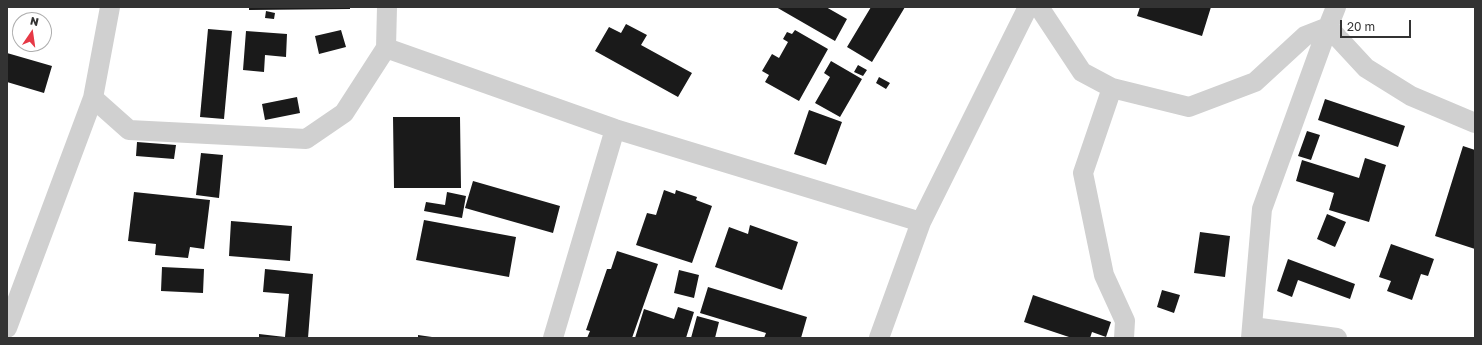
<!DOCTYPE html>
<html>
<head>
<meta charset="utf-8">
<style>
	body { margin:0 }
	#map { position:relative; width:1482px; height:345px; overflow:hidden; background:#fff; font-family:"Golos Text",sans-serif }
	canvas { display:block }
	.frame { position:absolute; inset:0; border:8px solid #333; pointer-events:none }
	.north { position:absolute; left:12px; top:12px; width:40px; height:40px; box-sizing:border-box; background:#fff; border:1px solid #adadad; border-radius:50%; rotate:13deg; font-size:11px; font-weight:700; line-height:16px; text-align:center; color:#333 }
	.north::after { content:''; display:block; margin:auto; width:14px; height:18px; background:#e63946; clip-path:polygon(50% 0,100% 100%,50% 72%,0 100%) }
	.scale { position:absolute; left:1340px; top:20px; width:71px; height:18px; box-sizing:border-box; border:2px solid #333; border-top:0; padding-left:5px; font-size:12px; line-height:14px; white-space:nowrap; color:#333; -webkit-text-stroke:3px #fff; paint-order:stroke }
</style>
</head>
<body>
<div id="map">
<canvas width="1482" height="345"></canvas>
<div class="frame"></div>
<div class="north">N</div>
<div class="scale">20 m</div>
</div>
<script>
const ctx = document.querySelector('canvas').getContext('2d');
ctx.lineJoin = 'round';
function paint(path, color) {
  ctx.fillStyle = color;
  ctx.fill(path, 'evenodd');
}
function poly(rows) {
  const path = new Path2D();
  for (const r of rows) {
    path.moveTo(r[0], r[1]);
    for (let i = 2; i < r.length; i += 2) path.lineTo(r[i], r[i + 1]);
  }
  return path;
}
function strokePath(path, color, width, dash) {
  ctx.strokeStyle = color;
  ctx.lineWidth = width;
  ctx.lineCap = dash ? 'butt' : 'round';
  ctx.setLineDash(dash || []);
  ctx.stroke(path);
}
const building = poly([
	[249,7,350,7,350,9,249,10],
	[776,7,826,7,847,19,835,41],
	[871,7,905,7,872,62,847,47],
	[1140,7,1211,7,1202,36,1137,16],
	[266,11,275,13,274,19,265,18],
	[626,24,647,35,641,45,692,73,678,97,595,51,609,27,621,33],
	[208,29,232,31,224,119,200,117],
	[341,30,346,47,319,54,315,36],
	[795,30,828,49,799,101,765,82,769,75,762,71,772,54,779,58,788,42,783,39,787,32,792,34],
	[246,31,287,34,286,57,265,55,264,72,243,70],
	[7,53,52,66,44,93,7,82],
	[831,61,862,79,840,117,815,103,830,77,824,73],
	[858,65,867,70,863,76,854,72],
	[879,77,890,83,886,89,876,83],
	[297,97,300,113,265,120,262,104],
	[1325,99,1405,126,1398,147,1318,120],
	[809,110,842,122,826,165,794,154],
	[393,117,460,117,461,188,394,188],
	[1307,131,1320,135,1311,160,1298,156],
	[137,142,176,145,174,159,136,156],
	[1463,146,1475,150,1475,249,1435,236],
	[201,153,223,155,219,198,196,195],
	[1365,158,1386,165,1369,222,1329,210,1334,193,1296,181,1302,160,1359,178],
	[473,181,560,206,553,233,465,208],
	[664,190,675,194,676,190,697,197,696,200,712,206,692,263,636,245,647,213,656,215],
	[134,192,210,200,204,249,190,247,188,258,155,255,156,244,128,241],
	[447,192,466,196,462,218,424,211,426,202,445,205],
	[1327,214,1346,222,1335,247,1317,239],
	[424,220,516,237,509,277,416,260],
	[231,221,292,226,290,261,229,256],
	[750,225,798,242,782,290,715,267,729,227,748,234],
	[1200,232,1230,236,1225,277,1194,273],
	[1391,244,1434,259,1428,276,1421,274,1412,300,1387,291,1391,281,1379,277],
	[617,251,658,264,632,338,587,338,590,331,586,330,607,269,611,269],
	[1288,259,1355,284,1350,299,1298,280,1292,297,1277,291],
	[162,267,204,269,203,293,161,291],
	[265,269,313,274,308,338,259,338,259,334,285,337,289,294,263,292],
	[679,270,699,275,694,298,674,293],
	[708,287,807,317,801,338,764,338,766,333,700,313],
	[1162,290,1180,295,1174,313,1157,307],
	[1033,295,1111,322,1106,337,1092,332,1090,338,1072,338,1024,322],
	[678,307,694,312,686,338,635,338,644,309,674,319],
	[697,316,719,322,715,338,691,338],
	[418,335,432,337,432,338,418,338]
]);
const minor = poly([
	[110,7,93,98,129,130,306,139,344,113,386,48],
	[387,7,386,48,615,129,921,222],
	[1039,7,1082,72,1112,88,1083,173,1104,275,1125,321,1124,338],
	[1328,27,1366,68,1411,96,1475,123],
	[1112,88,1189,107,1255,82,1305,36,1328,27],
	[1252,327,1337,338],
	[7,328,93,98],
	[553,338,615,129],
	[879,338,921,222,1028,7],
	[1251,338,1262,209,1328,27,1336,7]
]);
paint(building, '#1a1a1a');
strokePath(minor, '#d0d0d0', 20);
</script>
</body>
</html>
